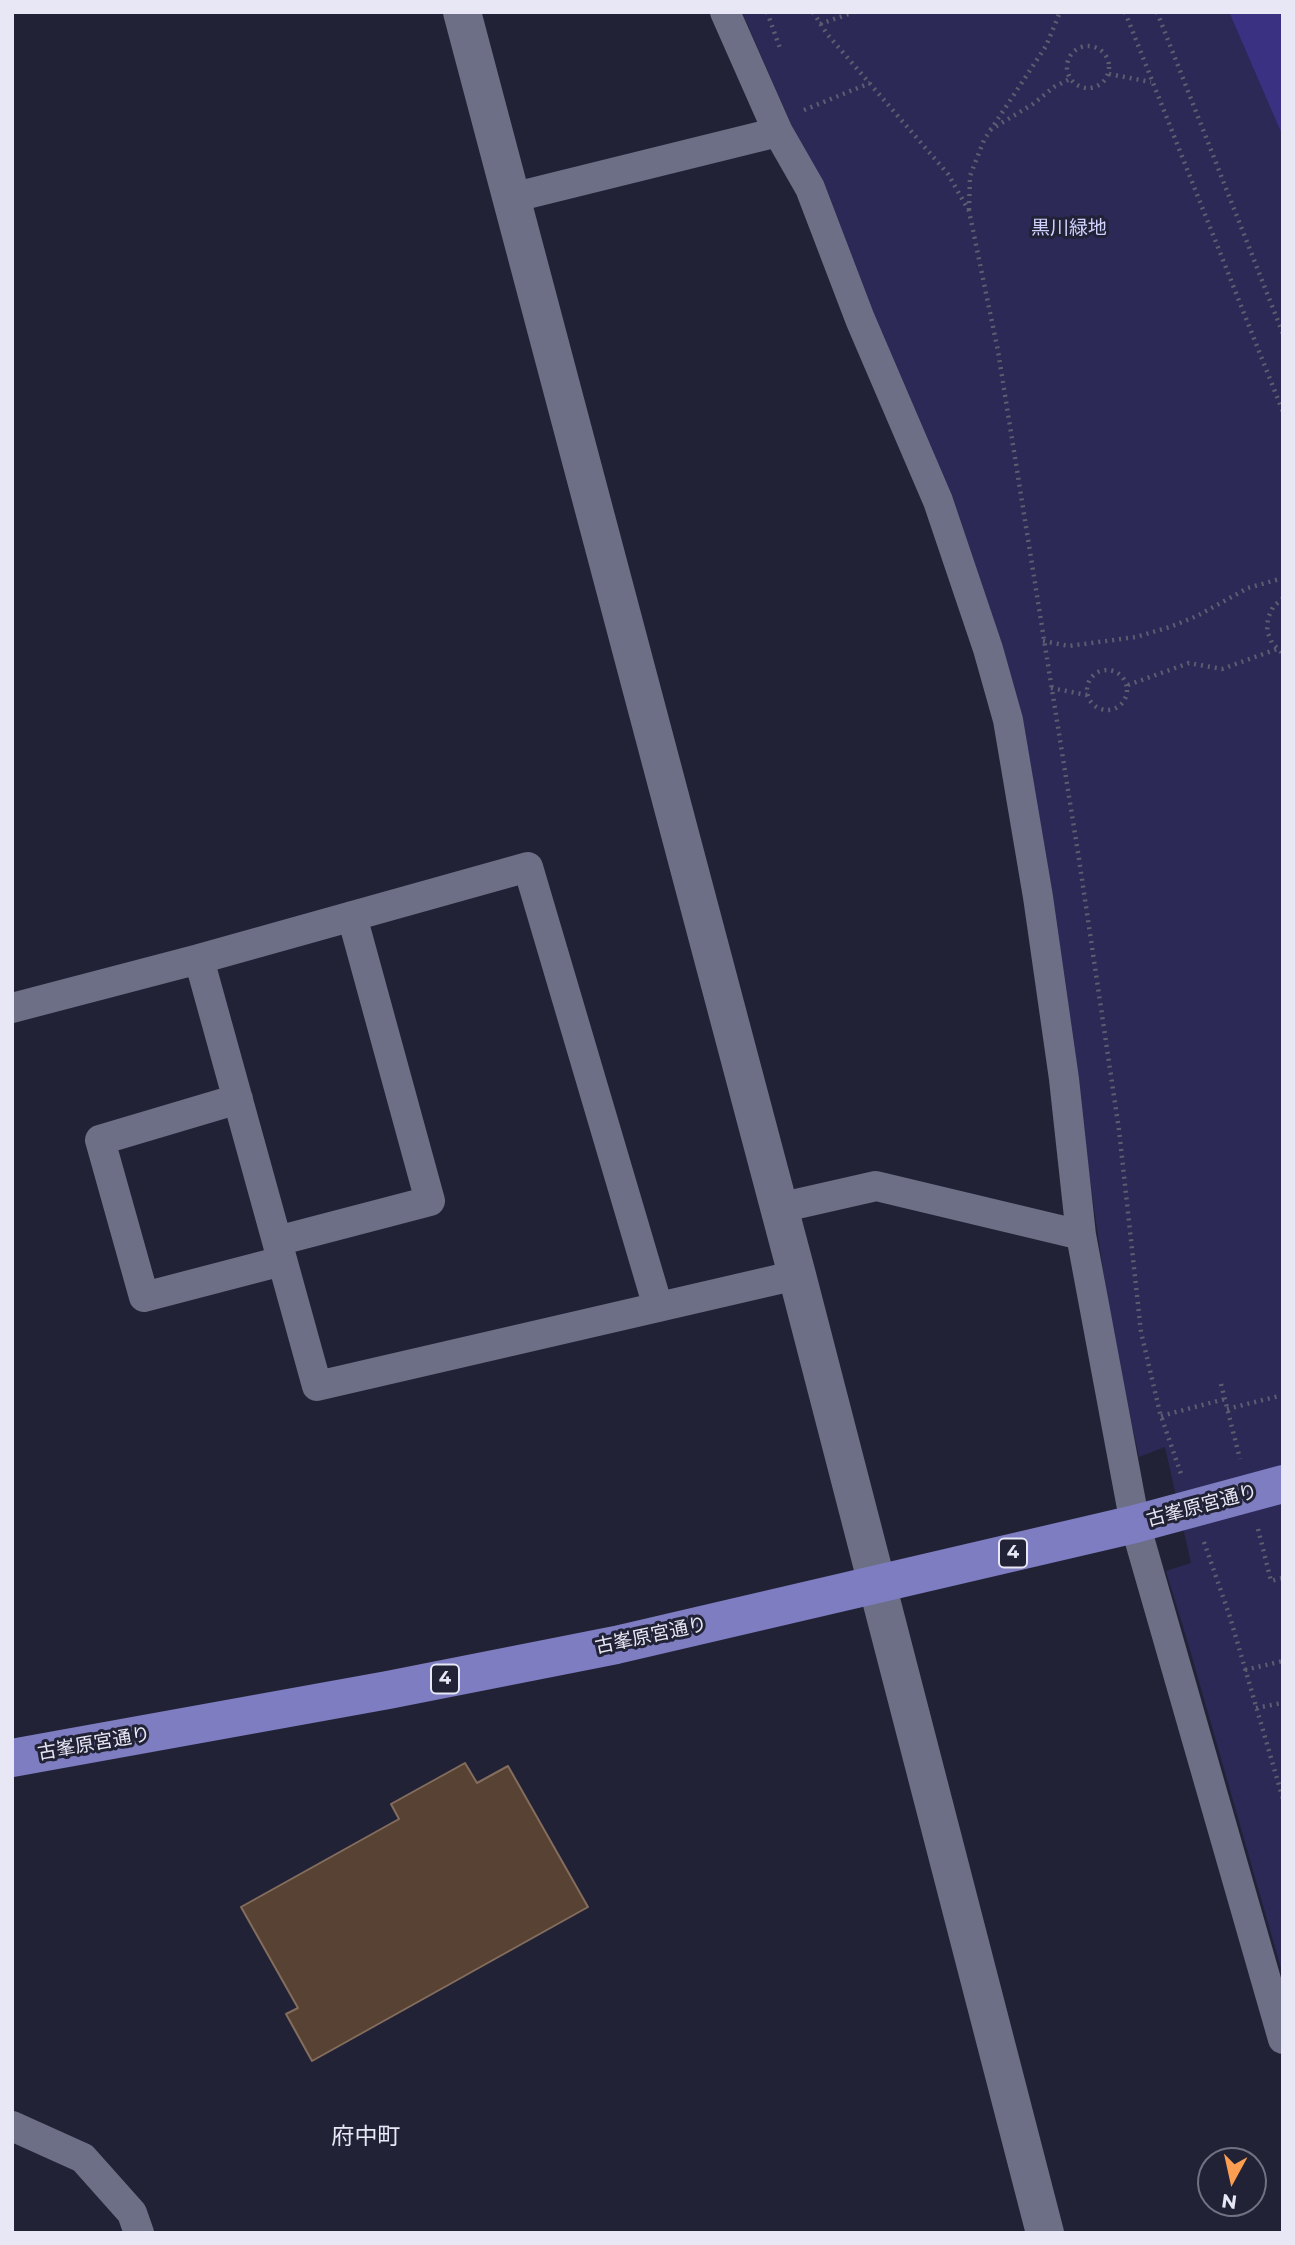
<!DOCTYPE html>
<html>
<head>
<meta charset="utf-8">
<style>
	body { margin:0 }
	#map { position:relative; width:1295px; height:2245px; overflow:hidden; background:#222236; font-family:Montserrat,sans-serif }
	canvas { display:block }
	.frame { position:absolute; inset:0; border:14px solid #e7e7f5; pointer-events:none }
	.north { position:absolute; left:1197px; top:2147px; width:70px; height:70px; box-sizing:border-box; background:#222236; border:2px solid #717182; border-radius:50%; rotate:188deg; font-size:19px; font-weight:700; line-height:28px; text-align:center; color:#e7e7f5 }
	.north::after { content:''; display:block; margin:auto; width:24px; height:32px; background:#fb9e51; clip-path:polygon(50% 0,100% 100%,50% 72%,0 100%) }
</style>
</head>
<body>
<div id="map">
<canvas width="1295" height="2245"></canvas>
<div class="frame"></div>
<div class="north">N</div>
</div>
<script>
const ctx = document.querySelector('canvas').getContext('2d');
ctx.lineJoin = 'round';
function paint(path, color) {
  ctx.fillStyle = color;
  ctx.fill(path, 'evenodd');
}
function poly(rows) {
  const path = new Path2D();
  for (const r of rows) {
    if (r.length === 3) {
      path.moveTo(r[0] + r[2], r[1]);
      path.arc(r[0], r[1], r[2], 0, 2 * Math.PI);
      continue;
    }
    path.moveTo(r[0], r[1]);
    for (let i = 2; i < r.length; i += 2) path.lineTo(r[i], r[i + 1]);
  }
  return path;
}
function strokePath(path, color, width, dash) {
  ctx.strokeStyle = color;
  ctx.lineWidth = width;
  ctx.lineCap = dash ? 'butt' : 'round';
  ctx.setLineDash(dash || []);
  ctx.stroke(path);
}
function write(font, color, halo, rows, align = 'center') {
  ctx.font = font + ' Montserrat,"Noto Sans JP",sans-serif';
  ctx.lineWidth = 6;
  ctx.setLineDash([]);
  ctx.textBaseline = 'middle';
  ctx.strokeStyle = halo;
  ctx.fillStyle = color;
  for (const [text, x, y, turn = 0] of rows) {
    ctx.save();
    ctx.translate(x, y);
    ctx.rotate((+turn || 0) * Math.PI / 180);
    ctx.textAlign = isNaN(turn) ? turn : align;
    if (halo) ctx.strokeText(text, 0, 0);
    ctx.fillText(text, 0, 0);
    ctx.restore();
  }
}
const green = poly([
	[742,12,1229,12,1283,137,1283,1975,1188,1643,1166,1571,1191,1563,1165,1447,1139,1457,1113,1338,1067,1023,1028,786,847,253]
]);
const water = poly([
	[1229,12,1283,12,1283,137]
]);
const building = poly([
	[465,1763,477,1783,508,1766,588,1907,312,2061,286,2014,298,2008,241,1907,399,1819,391,1804,465,1763]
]);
const path = poly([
	[767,12,781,51],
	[813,12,827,34,948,174,969,211,998,351,1079,859,1119,1130,1141,1332,1160,1413,1181,1474],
	[1125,12,1283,412],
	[1157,12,1283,334],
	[820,24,854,12],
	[1088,67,21],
	[1109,74,1151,82],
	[804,110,870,83],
	[990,130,1033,104,1054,87,1070,79],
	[969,210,970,176,984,140,1046,46,1060,12],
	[1283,598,1273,607,1268,618,1267,631,1272,643,1283,654],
	[1043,641,1069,646,1136,637,1170,627,1197,616,1248,588,1283,578],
	[1107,690,20],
	[1128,685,1189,663,1222,669,1277,649],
	[1051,688,1087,695],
	[1221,1384,1240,1459],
	[1227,1409,1283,1395],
	[1161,1416,1225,1399],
	[1258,1529,1271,1581,1283,1578],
	[1204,1542,1230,1617,1283,1799],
	[1245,1670,1283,1661],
	[1256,1708,1282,1703]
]);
const street = poly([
	[725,12,778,132,810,188,860,319,938,501,988,649,1008,720,1038,897,1064,1079,1081,1235,1135,1524,1283,2039],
	[511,198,778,132],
	[199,959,528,867,658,1307],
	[12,1008,199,959,317,1386,797,1275],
	[238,1099,100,1140,144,1297,282,1261],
	[779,1208,876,1186,1081,1235],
	[277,1241,430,1201,352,916],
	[12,2126,83,2158,132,2213,139,2233]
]);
const secondary = poly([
	[462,12,797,1275,1045,2233]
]);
const primary = poly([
	[12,1758,388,1690,616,1645,1135,1524,1283,1484]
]);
const shields = [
	[1013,1553,28],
	[445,1679,28]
];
const shieldNames = [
	["4",1013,1553],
	["4",445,1679]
];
const parkNames = [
	["黒川緑地",1069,228]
];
const streetNames = [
	["古峯原宮通り",1202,1506,-15],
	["古峯原宮通り",651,1636,-12],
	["古峯原宮通り",94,1744,-10]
];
const quarterNames = [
	["府中町",366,2137]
];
paint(green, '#2c2957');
paint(water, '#3a3182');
paint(building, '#574233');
strokePath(building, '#846d5d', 2);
strokePath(path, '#5d5d70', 4.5, [2, 5]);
strokePath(street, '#6d6f87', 30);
strokePath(secondary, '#6d6f87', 38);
strokePath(primary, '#7e7dc1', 38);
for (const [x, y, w] of shields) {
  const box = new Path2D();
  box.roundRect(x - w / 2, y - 14.5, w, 29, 5);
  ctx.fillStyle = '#222236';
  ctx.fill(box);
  strokePath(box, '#e7e7f5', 2);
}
write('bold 18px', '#e7e7f5', null, shieldNames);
write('19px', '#cfd1ff', '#222236', parkNames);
write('19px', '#e7e7f5', '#222236', streetNames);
write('23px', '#e7e7f5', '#222236', quarterNames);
</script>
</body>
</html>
